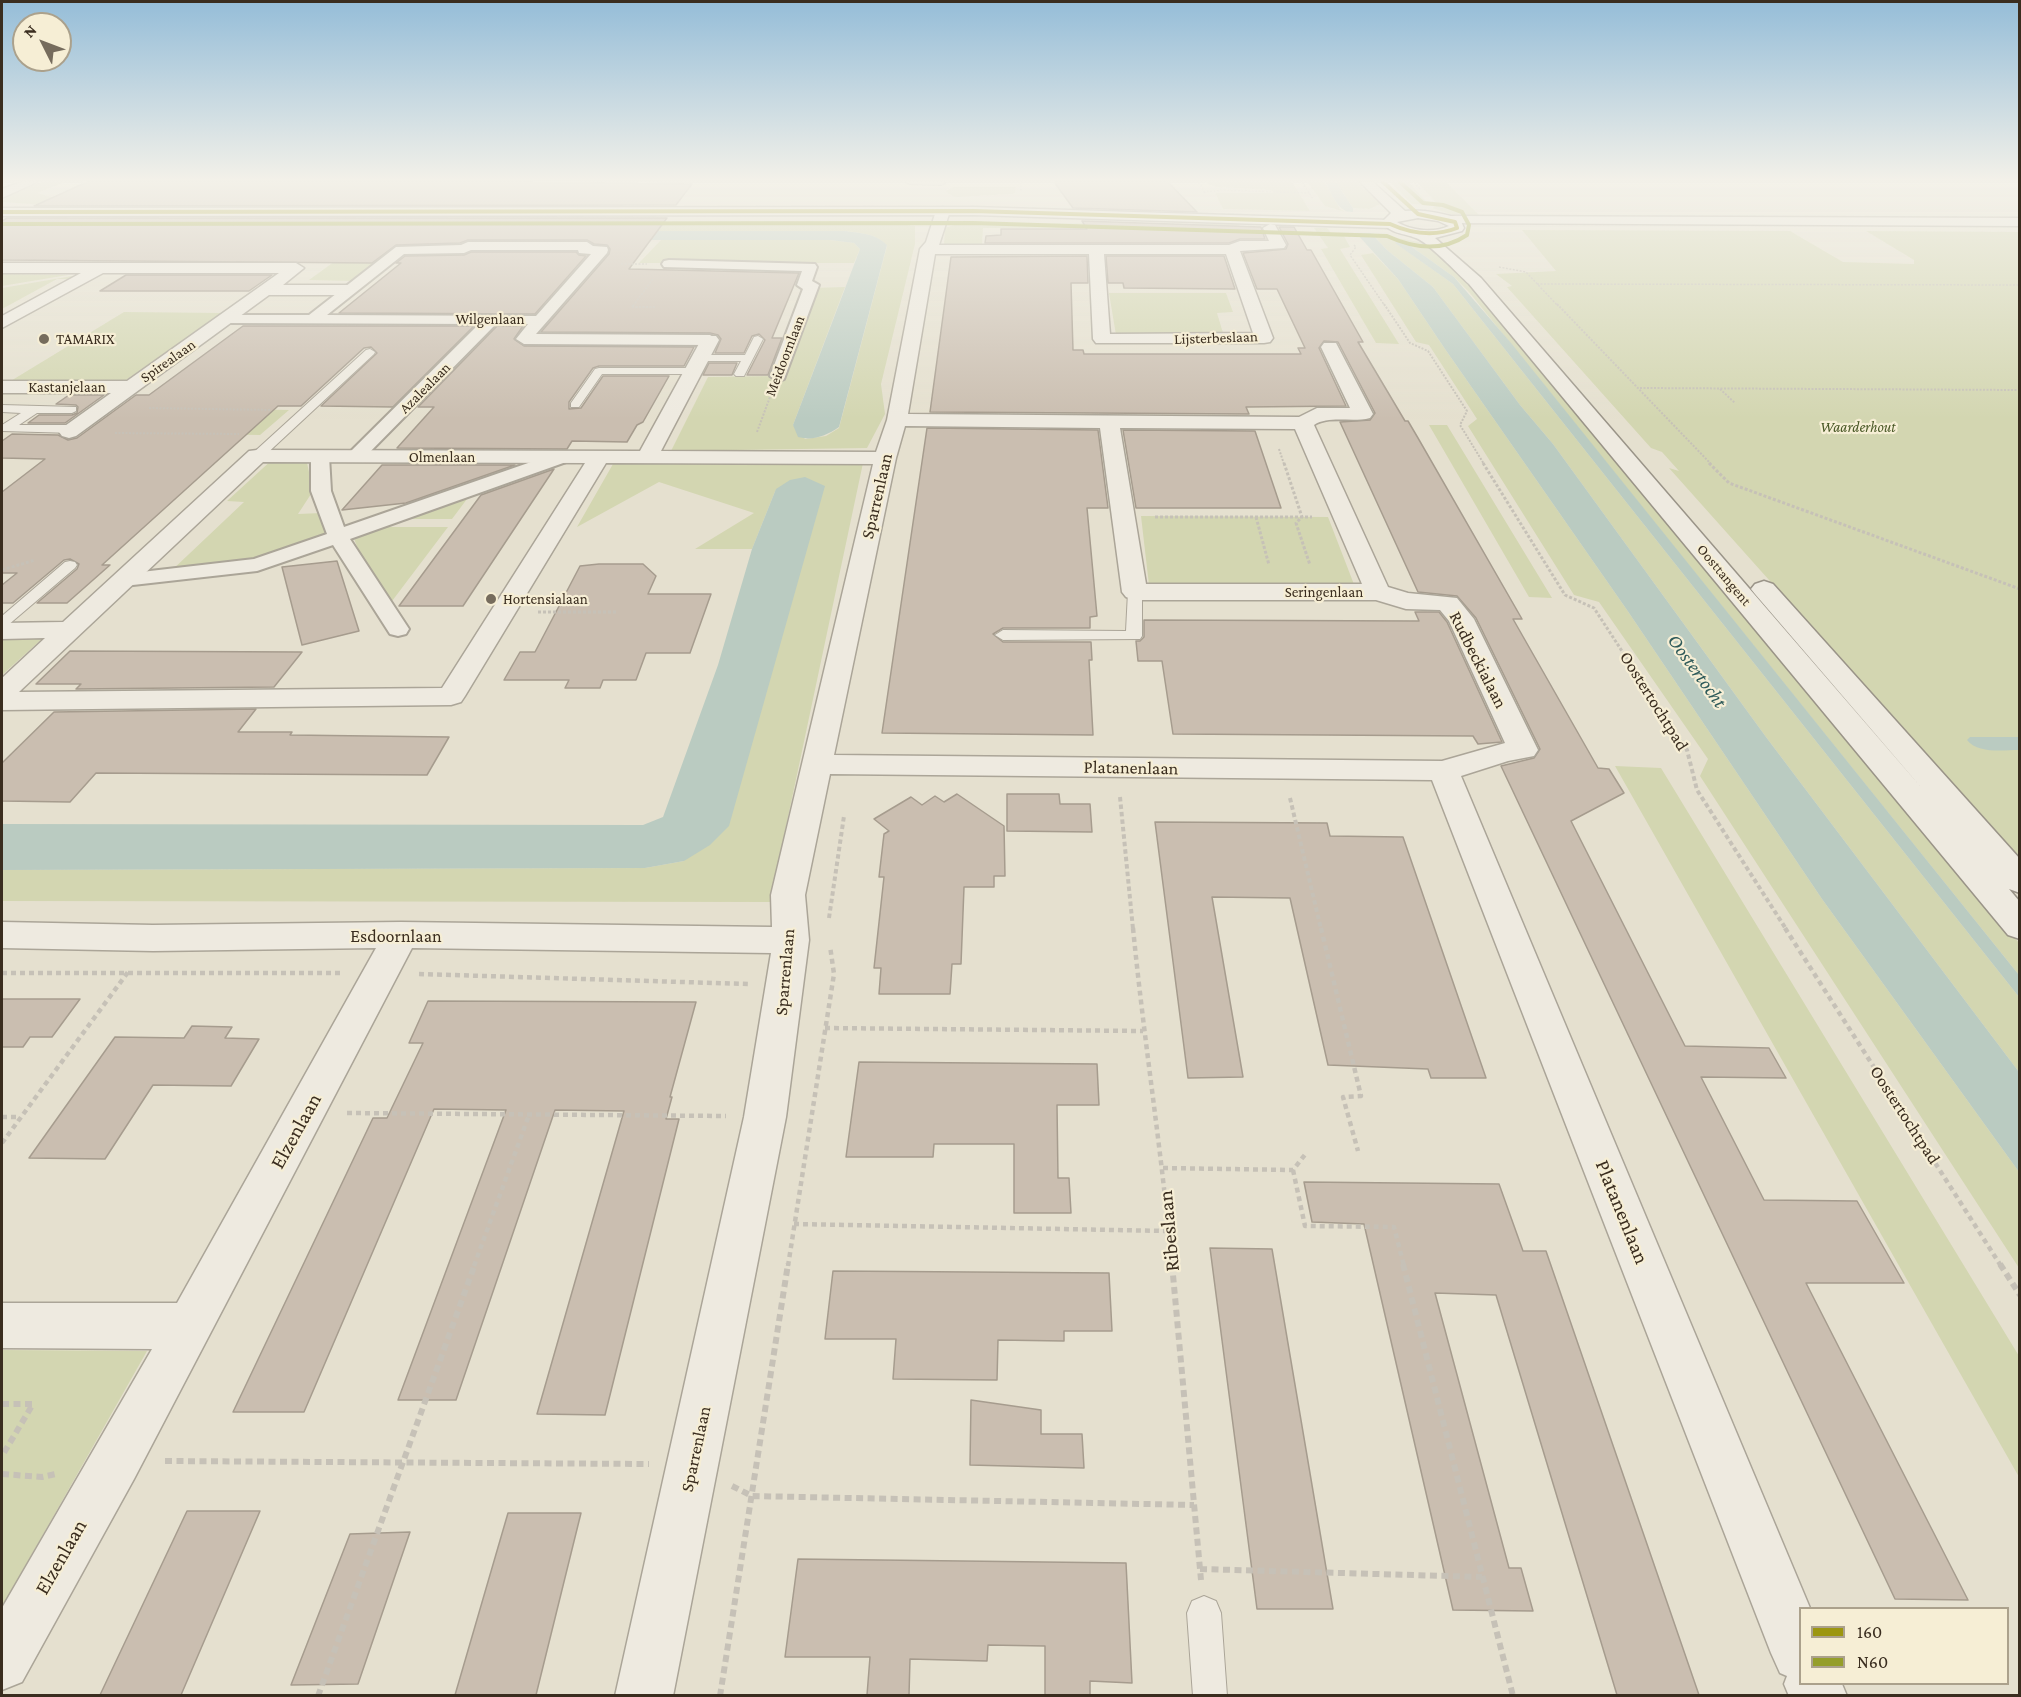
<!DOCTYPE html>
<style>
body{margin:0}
#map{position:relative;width:2021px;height:1697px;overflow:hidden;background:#e5e0cf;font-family:"Crimson Pro",serif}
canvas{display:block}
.frame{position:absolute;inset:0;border:3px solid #3a2d1f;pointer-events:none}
.legend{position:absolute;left:1799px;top:1607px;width:210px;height:78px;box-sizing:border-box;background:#f6eed5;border:2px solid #aba18c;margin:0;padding:8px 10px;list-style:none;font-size:18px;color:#3a2d1f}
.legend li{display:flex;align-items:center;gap:12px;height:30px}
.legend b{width:30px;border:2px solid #aba18c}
.north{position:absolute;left:12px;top:12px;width:60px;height:60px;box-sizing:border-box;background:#f6eed5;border:2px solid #aba18c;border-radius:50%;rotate:312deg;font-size:16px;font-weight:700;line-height:24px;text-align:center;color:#3a2d1f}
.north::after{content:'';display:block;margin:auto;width:21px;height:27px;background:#766c5d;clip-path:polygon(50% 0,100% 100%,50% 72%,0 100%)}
</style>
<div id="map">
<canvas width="2021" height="1697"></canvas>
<div class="frame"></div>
<ul class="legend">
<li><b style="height:8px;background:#9c9610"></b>160</li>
<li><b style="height:8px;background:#959e2a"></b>N60</li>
</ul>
<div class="north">N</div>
</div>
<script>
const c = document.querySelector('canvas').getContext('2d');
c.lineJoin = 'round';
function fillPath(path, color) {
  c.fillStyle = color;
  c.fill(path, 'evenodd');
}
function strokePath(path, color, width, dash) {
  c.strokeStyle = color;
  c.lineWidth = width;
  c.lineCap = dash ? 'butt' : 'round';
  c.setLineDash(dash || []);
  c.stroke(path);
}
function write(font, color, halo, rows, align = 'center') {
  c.font = font + ' "Crimson Pro",serif';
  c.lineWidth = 4.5;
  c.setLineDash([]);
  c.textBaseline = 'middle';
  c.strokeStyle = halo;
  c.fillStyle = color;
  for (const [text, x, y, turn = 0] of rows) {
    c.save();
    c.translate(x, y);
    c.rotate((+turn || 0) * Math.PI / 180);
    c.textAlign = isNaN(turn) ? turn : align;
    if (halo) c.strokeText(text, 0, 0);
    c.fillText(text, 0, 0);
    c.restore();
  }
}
fillPath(new Path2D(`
 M41,182H64L38,193L65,201L603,202L597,208H86L2,202L8,196Z
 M1205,182H1292L1310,211L1223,209L1215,193H1274L1271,190L1216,187Z
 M1307,182H1325L1340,209L1345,212L1325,206Z
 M1336,182H1357L1381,204L1369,209L1353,208Z
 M1390,182H1409L1429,205L1412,204Z
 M1417,182H1446L1481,217L1456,216L1432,208L1438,205Z
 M953,187H1016L1015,193L1012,194L958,197H954L945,191Z
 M2,223H892L915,226V244L881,384L885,414L867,448L671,451L708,377L776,376L810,288L845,287L793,425L805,439L826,436L839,428L887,246C876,233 860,233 844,231H2Z
 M960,223L1239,224L1240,228H983L982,245L944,244L945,228Z
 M1314,228H1327L1331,233L1344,236L1350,247L1340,249L1399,344L1376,343L1321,249L1328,248Z
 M1522,230L1790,231L1843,262L1914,264V260L1866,231L2019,232V860L1669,468L1679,471L1662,452L1651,448L1507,287L1512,286L1496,274L1556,271Z
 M1371,233L1424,243L1469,281L2019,943V975L1469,292L1454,277L1405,242L1396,243L1453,284L2019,997V1072L1766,737L1553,444L1520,405L1433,287L1387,250Z
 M364,240H403L353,281L309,280Z
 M661,240H830L854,243L860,249L854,263H639Z
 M1373,253L1398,279L1445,349L1627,610L1822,899L2019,1172V1268L1700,776L1708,759L1599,602L1574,595L1468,426L1477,419L1429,345L1416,342L1361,255Z
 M2,274L68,275L2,286Z
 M78,275L71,279H57L2,309V288Z
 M1109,293H1226L1233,312L1217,313L1224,336L1116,335Z
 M124,312L223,313L123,382H9Z
 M234,409L289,410L260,435L203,434Z
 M1429,425H1447L1552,598L1529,597Z
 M274,458H306L313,491L298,514L322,513L328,536L252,563L170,572L244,502L227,501Z
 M863,463L770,902L2,901V870L645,868L684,861L776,489L752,549H695L754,513L659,482L577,527L613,464Z
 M473,491L452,519H399Z
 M1141,516L1328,517L1355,587L1149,585Z
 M376,527H448L383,613L353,536Z
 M2,638H43L2,675Z
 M1615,766L1661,768L2019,1356V1477Z
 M2,1350L147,1351L2,1607Z`), '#d3d6b1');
fillPath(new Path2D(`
 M1325,182H1336L1353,208V212C1337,213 1333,194 1325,182Z
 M2,231H844C860,233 875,233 887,245L839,427C826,436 813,441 798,437L793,425L860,249L854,243L830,240H2Z
 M1356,233H1371L1387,250L1433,287L1520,405L1553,444L1766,737L2019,1072V1172L1822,899L1627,610L1445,349L1398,279Z
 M1398,241L1405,242L1454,277L1511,343L2019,975V997L1453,284L1395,243Z
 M805,477L825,486L729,826L710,845L684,861L645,868L2,870V824L643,825L663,817L718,665L752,549L776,489L790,480Z
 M1970,737H2019V750C2003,750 1978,754 1967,740Z`), '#bacbc1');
const building = new Path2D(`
 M87,182H524L692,184L676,205L34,206Z
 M1054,182H1168L1197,212L1073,208Z
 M7,218H667L629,269L799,273L772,338H782L768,375H747L765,340L759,334L752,336L744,353H715L721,339L718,335L710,333L541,332L609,254L610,249L607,245L594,244L587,240H468L460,243L396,245L372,263L2,260V221Z
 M1082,221L1261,227L1265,239H1240L1229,243H985L986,236L1001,235V229H1087Z
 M1279,227H1294L1307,250H1311L1363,342H1358L1405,421H1408L1418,438L1522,619H1513L1598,768L1609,769L1624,793L1571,821L1685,1046L1769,1048L1786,1078L1701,1077L1764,1200L1857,1201L1904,1283H1806L1968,1600L1895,1599L1501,766L1534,758L1540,749L1476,618L1457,596L1418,592L1340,422L1370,420L1375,413L1338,342L1324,341L1319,348L1346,406L1246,407L1249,414L930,412L951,257L1087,256L1088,283H1071L1073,350H1083L1084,354H1301L1298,348H1305L1277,289H1257L1243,253L1286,249L1288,244Z
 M471,252H576L579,255L586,256L535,314L339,313L401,263H396L405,256L464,255Z
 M1106,256H1224L1235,289L1124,288L1123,283H1108Z
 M126,275H272L249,291H100Z
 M243,326H474L393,407L321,406L377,353L371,347L364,348L301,406H278L102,565H110L67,603H37L77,569L79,564L70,559L64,560L13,603H2V585L17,573H2V492L45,459L2,458V441L12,434L58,435L68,440L77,438L136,395H149Z
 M497,326H523L514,339L524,346L694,347L684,366H599L593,368L569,402V409L581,408L603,376H669L643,422L637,425L627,442L572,441L567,449L397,448L434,407H418Z
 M709,363H737L732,375H703Z
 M69,395H104L65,423H28L39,415H72L77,413L78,407L76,405L56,404Z
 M927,428L1098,430L1108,508H1087L1097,616L1090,617V628H1003L993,634L1003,642H1091L1092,660H1089L1093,735L882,733Z
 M1123,430L1255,431L1281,508H1136Z
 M382,465H515L406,503L342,510Z
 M554,469L463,606H399L481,495Z
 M337,561L359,631L302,645L282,567Z
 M599,564H643L656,576L648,594H711L690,653H646L636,680H603L600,688H565L569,680H504L520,652H535L580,566Z
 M1415,612H1439L1447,622L1502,742L1478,744L1473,736L1173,734L1162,661H1138L1136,641H1140L1144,637V620L1419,621Z
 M70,651L302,652L274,687L76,689L81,684H36Z
 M256,709L238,732H292L290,735L449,737L427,775L96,773L70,802L2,801V763L54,712Z
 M957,794L1004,826L1005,876H994V887H964L961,964H952L950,994H879L881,968H874L884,877H879L884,834L889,831L874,819L911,797L922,805L935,796L944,802Z
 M1007,794H1059L1060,804H1090L1092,832L1007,831Z
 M1155,822L1327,823L1330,836L1403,837L1486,1078H1431L1428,1069L1328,1065L1290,898L1212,897L1243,1077L1188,1078Z
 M2,999H80L52,1037H30L23,1047H2Z
 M428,1001L696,1002L670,1097H672L666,1119H679L605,1415L537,1414L624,1111L555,1110L456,1400H398L506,1110L434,1109L304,1412H233L373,1118H387L423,1043H409Z
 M192,1026L232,1027L225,1038L259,1039L231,1086L153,1085L105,1159L29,1158L115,1037L184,1038Z
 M859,1062L1097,1064L1099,1105H1057L1058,1178H1069L1071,1213H1014V1144H934L933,1157H846Z
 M1304,1182L1499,1184L1523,1251H1546L1699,1695H1617L1496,1295L1435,1293L1509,1568H1521L1533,1611L1453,1610L1364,1224L1312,1222Z
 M1210,1248L1272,1249L1333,1609H1257Z
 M833,1271L1109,1273L1112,1331H1064V1341L998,1340L997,1380L893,1379L896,1339H825Z
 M971,1400L1041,1410V1434H1082L1084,1468L970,1465Z
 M187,1511H260L181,1695H100Z
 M508,1513H581L536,1695H455Z
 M410,1532L358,1684L291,1685L350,1534Z
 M798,1559L1126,1563L1132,1683L1090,1681V1695H1045V1646L988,1645L987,1661L910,1659L909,1695H867L870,1657H785Z`);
fillPath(building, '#cabeb0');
strokePath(building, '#a69c8e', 1.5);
const service = new Path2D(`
 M906,182H944L945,183L941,185L910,184Z
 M758,336L763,339L744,376H736L734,374L741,361H701L696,358L701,355H745L754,337Z
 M370,349L375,352L374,354L261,459H253L251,456L253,453L366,350Z
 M599,368H693L699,371L693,374H602L579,407H571V403L595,369Z
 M2,405L76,407V411L72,413H37L19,425H74L80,429L74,433L2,431V425L21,413L2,412Z
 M70,561L75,562L77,565L75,568L7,626L2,628V616L65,562Z
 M1135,588L1142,592V636L1140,639L1003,640L995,635L1003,630L1126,631L1128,592Z
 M1204,1596L1216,1601L1221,1613L1227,1696H1193L1187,1613L1192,1601Z`);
const pedestrian = new Path2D(`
 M468,242H587L593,246L607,247L608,250L607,253L536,334L710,335L718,340L710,345L524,344L516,339L528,324H496L362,460H350L347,456L350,452L479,324L228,323L221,319L228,315H309L396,247L461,245ZM471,250H578L579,253L591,254L536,316L327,315L404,254L464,253Z
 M669,260L815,264L817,267L812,281L819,285L784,379L778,381L770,376L803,289L797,285L802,271L664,267L662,264L664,261Z
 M320,451L326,452L329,456L331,491L344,527L554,454H566L569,458L566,462L350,539L409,629L406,634L398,636L390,634L333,545L257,571L124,586L116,585L113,580L116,575L124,574L254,559L327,534L311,491V456L314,452Z`);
const minor = new Path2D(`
 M21,182H37L2,198V189Z
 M943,207L950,211L939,245H1229L1240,241H1269L1263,228L1270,224L1275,225L1286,245L1284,248L1240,251L1273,338L1270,342L1264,343H1096L1093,339L1089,254H935L908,414L1299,417L1317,408H1350L1321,347L1324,343H1336L1373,414L1370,418C1352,423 1330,415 1314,425L1388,587L1408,593L1457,598L1474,619L1538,750L1534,756L1508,761L1461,776L1810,1608H1800V1684H1842L1847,1696H1789L1784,1684L1787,1676L1780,1673L1771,1653L1432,780L830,774L805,895L809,940L786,1117L673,1696H615L744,1117L771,953L412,948L134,1479L22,1682L2,1690V1608L152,1349L2,1348V1303H177L376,948L153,951L2,948V922L153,925L401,922L772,927L771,895L873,464L606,463L465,696L461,702L451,705L2,710V678L45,638L2,639V623L63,622L249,451L257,450L640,451L701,340L704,336H716L719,340L661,451L876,452L887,420L920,249L926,242L936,211ZM1104,254H1226L1253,333L1110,334ZM905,426L1100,428L1122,592L1126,597L1135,600H1376L1406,609L1440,610L1449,621L1505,743L1442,761L834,755L896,458ZM1120,428L1295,429L1362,584H1146ZM263,462L585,463L442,688L19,692Z
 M2,263H296L304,268L283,285H349L357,290L349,295H269L76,436L69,438L62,436L59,432L62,428L111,393H2V381H127L279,273H103L2,328V316L81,273H2Z`);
const tertiary = new Path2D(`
 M974,207L1390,220L1397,224L1390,228L974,215L2,216V208Z
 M1450,216L2020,218V226L1445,223L1443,220Z`);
const secondary = new Path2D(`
 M1360,182H1373L1405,211C1425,209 1442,213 1460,219L1464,228L1462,231L1435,238L1481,278L1926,793L1755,594L1751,589L1755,584L1764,581L1773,584L2020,859V893L2009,889L2020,902V939L2008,935L1469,284C1458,274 1428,242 1416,238C1403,233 1391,234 1382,222L1391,213ZM1418,218L1438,221L1449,226C1434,233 1412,231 1397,222Z`);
strokePath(service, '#aba598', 2);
strokePath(pedestrian, '#aba598', 4);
strokePath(minor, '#aba598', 3);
strokePath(tertiary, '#aba598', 3);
strokePath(secondary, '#9a9488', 3);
strokePath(new Path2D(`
 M1021,182V191
 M1199,182L1205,193
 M1302,182L1313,199
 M1414,182L1421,190
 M1203,192L1222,190L1309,193
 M1354,245L1356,247L1350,255L1385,306
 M621,264H647
 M1499,267L1526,272L1558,306
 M1537,284L2020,285
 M633,306L653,279`), '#c6c1b7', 1.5, [2, 1.5]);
strokePath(new Path2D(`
 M1384,304L1410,343L1428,351L1467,411L1460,425L1484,464
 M1557,304L1711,464
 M632,307L634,304
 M632,307H655
 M1640,388L2020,390
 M1720,389L1735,403
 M149,408L271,410
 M757,432L770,397
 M115,433L239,434
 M1279,449L1284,464`), '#c6c1b7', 2, [2, 1.5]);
strokePath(new Path2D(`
 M1284,463L1302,517L1296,523L1310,565
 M1483,463L1565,595L1594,608L1633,668
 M1709,463L1729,483L2020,589
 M1155,517H1312
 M1256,517L1269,565
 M2,570L35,560
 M538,612H617`), '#c6c1b7', 3, [3, 2]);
strokePath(new Path2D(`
 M1632,666L1687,750L1697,790L1786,929
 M1120,797L1133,929
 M1290,798L1321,929
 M829,918L844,816`), '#c6c1b7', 4, [4.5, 3]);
strokePath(new Path2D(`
 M1133,928C1144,1041 1162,1153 1172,1266
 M1321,928L1361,1096L1343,1097L1358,1151
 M1785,928L2001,1266
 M2,973H340
 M419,974L748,984
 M825,1028L1143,1031
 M347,1113L726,1116
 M2,1117H20
 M2,1143L128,972
 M1163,1168L1293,1170L1307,1152
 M1293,1170L1305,1226L1394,1227L1404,1266
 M794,1224L1169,1231
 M474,1266L529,1115
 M788,1266L834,974L830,946`), '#c6c1b7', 4.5, [5, 4]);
strokePath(new Path2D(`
 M1172,1264L1201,1580
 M1403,1264L1513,1696
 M2000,1264L2020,1295
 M2,1404H33L2,1456
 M165,1461L649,1464
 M2,1474L42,1477L56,1474
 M732,1486L752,1496L1194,1505
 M1200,1569L1482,1577
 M318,1696L475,1264
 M720,1696L788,1264`), '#c6c1b7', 6, [7, 4.5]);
fillPath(service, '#eeeae0');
fillPath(pedestrian, '#eeeae0');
fillPath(minor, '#eeeae0');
fillPath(tertiary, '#eeeae0');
fillPath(secondary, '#eeeae0');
strokePath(new Path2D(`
 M2,212L974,211L1390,224C1412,234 1434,237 1457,228L1455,222L1418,214L1383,182`), '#9c9610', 4);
strokePath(new Path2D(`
 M2,224L974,223L1387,236C1413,248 1442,252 1467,235L1469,225L1462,212L1443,205L1423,203L1400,182`), '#959e2a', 4);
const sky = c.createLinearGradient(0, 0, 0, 419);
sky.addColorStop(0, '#95bdd8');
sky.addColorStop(0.43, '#f3f1e9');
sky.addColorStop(1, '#f3f1e900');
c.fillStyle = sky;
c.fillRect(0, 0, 2021, 419);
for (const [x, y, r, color] of [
 [44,339,6,"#766c5d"],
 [491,599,6,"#766c5d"]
]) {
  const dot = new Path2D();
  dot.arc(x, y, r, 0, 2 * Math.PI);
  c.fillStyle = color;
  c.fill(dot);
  strokePath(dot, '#f6eed5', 2);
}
write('15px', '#3a2d1f', '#f6eed5', [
 ["Wilgenlaan",490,319],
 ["Lijsterbeslaan",1216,338,-2],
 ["Meidoornlaan",785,356,-69],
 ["Spirealaan",168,361,-35],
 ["Kastanjelaan",67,387],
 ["Azalealaan",425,388,-45],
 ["Olmenlaan",442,457],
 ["Oosttangent",1724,575,50],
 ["Seringenlaan",1324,592]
]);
write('15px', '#3a2d1f', '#f6eed5', [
 ["TAMARIX",56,339],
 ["Hortensialaan",503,599]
], 'left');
write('italic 15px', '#485725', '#f6eed5', [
 ["Waarderhout",1858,427]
]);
write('18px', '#3a2d1f', '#f6eed5', [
 ["Sparrenlaan",877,496,-77],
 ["Rudbeckialaan",1478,660,63],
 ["Oostertochtpad",1654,701,58],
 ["Platanenlaan",1131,768,1],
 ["Esdoornlaan",396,936],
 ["Sparrenlaan",785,972,-85],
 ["Oostertochtpad",1905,1115,57],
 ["Sparrenlaan",696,1449,-78]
]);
write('italic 20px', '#2e5a59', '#f6eed5', [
 ["Oostertocht",1697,671,54]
]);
write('21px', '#3a2d1f', '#f6eed5', [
 ["Elzenlaan",296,1131,-61],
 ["Platanenlaan",1622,1212,68],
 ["Ribeslaan",1169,1231,-95],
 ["Elzenlaan",61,1557,-60]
]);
</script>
